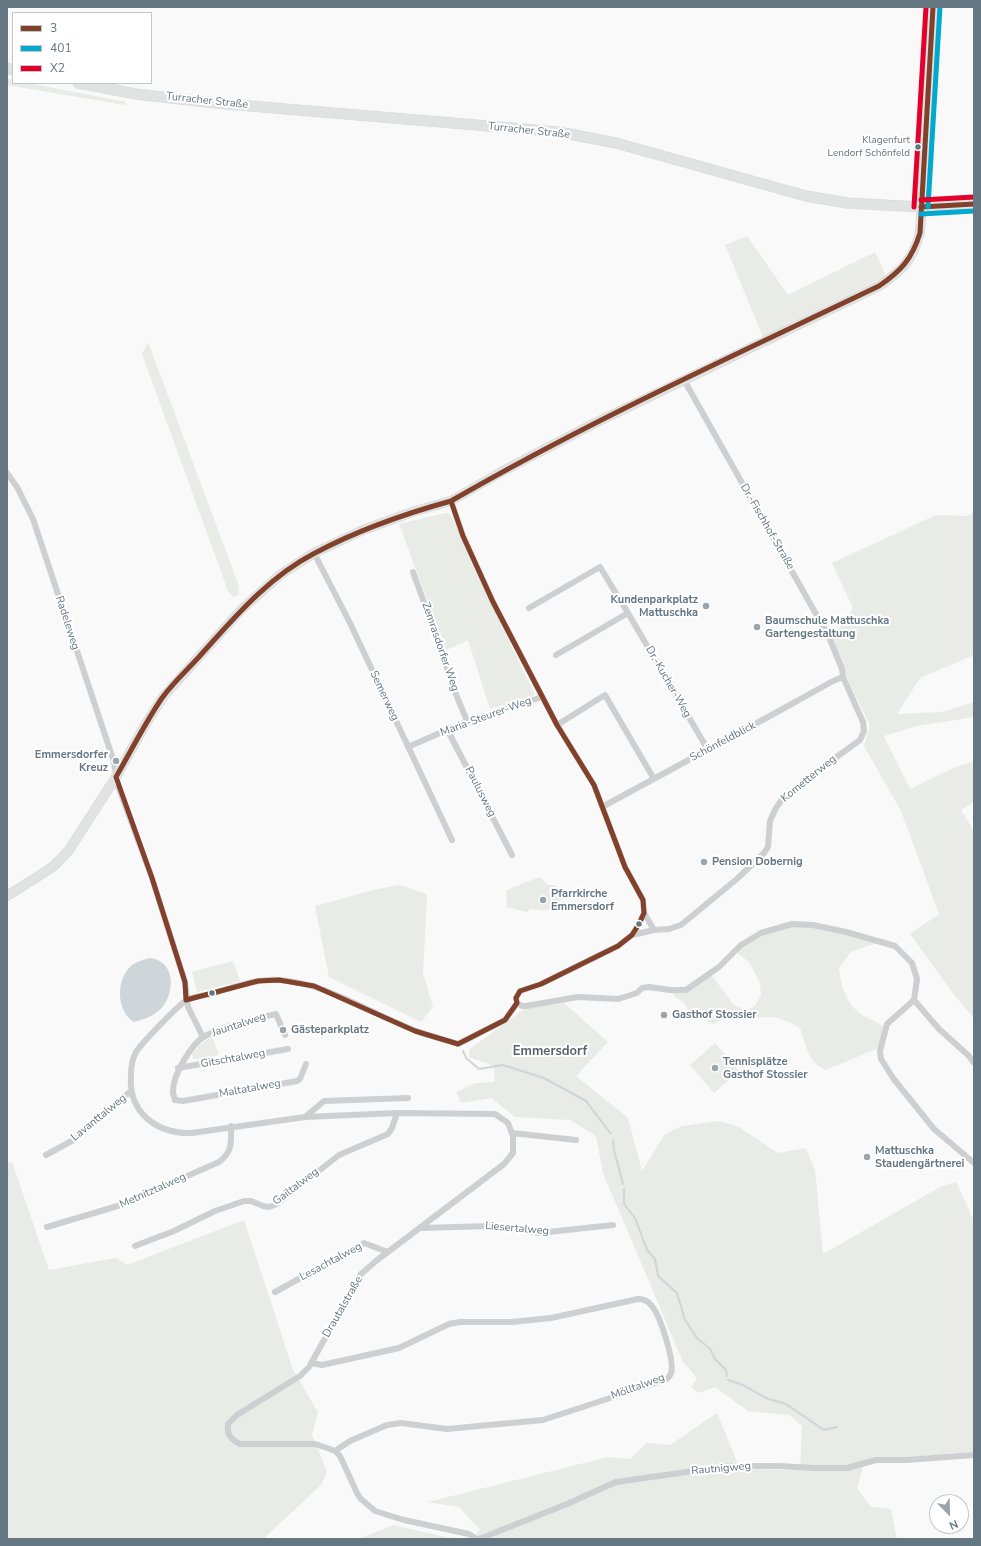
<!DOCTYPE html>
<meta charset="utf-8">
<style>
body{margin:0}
#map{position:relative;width:981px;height:1546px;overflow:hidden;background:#f9f9f9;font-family:"Nunito Sans",sans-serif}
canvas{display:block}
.frame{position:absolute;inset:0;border:8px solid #657683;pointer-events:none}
.legend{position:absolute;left:12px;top:12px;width:140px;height:72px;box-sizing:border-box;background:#fff;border:1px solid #c1c8cd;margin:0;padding:5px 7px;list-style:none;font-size:12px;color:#657683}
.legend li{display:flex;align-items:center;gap:8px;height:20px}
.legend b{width:20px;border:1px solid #c1c8cd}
.north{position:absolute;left:929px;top:1494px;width:40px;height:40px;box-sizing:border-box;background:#fff;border:1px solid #c1c8cd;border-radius:50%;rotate:157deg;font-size:11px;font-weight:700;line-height:16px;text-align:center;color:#657683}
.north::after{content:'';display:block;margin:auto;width:14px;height:18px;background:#99a4ac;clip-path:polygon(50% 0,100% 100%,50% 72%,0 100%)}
</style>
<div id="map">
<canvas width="981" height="1546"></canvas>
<div class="frame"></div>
<ul class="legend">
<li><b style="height:5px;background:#81412b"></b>3</li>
<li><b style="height:5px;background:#00a9ce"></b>401</li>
<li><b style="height:5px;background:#e4002b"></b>X2</li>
</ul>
<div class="north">N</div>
</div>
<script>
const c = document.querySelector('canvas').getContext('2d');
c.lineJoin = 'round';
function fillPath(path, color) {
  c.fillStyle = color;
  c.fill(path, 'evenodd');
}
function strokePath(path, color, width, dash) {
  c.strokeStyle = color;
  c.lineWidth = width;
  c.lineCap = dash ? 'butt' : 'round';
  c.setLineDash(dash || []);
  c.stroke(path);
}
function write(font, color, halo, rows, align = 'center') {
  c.font = font + ' "Nunito Sans",sans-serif';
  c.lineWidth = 4;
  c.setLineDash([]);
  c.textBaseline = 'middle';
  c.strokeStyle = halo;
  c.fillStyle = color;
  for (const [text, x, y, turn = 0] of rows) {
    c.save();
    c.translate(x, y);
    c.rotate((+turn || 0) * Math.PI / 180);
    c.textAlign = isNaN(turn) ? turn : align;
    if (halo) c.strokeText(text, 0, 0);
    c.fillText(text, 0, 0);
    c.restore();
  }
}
fillPath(new Path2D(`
 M7,79L13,80V83H28L126,102L125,105L7,85Z
 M747,236L788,295L875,252L886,276L763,337L725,245Z
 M148,342L239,586L238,595L233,597L228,591L142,354Z
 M974,511V655L920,678L897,714L942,712L974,702V717L917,726L884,736L910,789L951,769L974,761V802L961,810L974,831V1018L955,996L910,934L939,914L901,811L864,746L870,725L846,676L833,638L853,608L832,563L936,515L968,516Z
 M445,513H449L453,518L468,556L535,695L490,709L468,640L446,650L399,524Z
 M541,877L546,884L556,886L560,891L562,898C557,910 541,913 530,908L527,912L507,907L506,891C517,885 529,881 541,877Z
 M400,885L427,894L423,973L433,1007L421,1022L329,977L315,906C344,899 371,889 400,885Z
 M797,925L818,926L876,943L851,952L839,968C841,987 846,1005 864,1016C872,1020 879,1023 886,1028L882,1043L876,1049L826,1070C808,1063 806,1045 800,1028C793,1024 785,1020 777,1018C773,1016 726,1018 721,1020C719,1021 716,1023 713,1024L704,1018L690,1012L684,1003L674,996L671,990L692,986L710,973L734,1005L746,1011L755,1006L761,995L760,983L749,962L735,951L768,931Z
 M233,961L240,981L197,992L192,972Z
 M564,1003L608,1042L576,1076L628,1118L642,1171L665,1134L682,1126L719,1121L739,1127L778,1153L806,1148L815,1170L823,1254L940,1187L956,1182L974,1221V1452L865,1460L857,1488L871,1507L891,1509L897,1539H471L480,1530L459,1507L428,1502L608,1457L631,1459L646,1443L670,1445L717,1413L740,1469L800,1470L802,1426L789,1415L748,1411L715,1387L698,1393L691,1387L697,1378L683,1362L603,1173L596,1136L570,1120L515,1117L491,1098L461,1103L456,1092L475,1083L495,1082L494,1066L469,1057L470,1049L524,1009Z
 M212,1036L219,1055L193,1059L192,1054L200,1045Z
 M715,1043L739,1071L714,1093L690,1065Z
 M12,1162L49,1270L116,1258L127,1265L244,1220L293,1370L318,1412L312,1435L327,1472L321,1485L263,1539H7V1164Z
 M393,1525L455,1539H359Z`), '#e8ebe6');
fillPath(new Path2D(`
 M150,958C174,961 175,988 164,1005C157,1015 145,1019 134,1022C117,1012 116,984 128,969C134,962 142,960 150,958Z`), '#ced6d9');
strokePath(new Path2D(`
 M463,1051L466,1058L479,1069L503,1065L544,1078L586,1101L611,1134
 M613,1140L614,1150L623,1184
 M624,1189V1204L635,1218L647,1250L655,1259L658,1276L677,1293L685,1320L697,1338L710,1349L715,1359L726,1370L727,1376
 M728,1380L743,1385L766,1398L786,1404L824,1430L837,1427`), '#ced6d9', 2);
const secondary = new Path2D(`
 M7,896L48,870L56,864L69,850L116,777L145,725L163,697L241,610L280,575L314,553L363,530L415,511L451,501L501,472L593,424L879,286C903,270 912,261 920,233L933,7`);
const primary = new Path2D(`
 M7,68L13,70
 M78,83L136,94L215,103L559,132L616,143L806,196L847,203L921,207L974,204`);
strokePath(secondary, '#d5d6d7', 10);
strokePath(primary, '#d5d6d7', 11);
strokePath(new Path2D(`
 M7,473L17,487L33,519L114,762L118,786L152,878L185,982L188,1007L203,1037
 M451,501L463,536L493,602L557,725L594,785L625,867L643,900L644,913L639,924L632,935L618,946L541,984L520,991L516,998L517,1003
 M314,553L350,623L452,840
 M413,572L442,652L453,687L467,721
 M529,608L600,567L628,613
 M556,655L628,613L708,750
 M557,725L605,695L654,779
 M447,729L512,855
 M408,747L467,721L542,697
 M602,807L779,711L833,681L843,677
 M644,913L654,930
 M632,935L654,930L669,929L681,925L738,878L764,853L768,847L770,821L776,808L781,801L809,777L860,740L864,731L863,722L843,677L842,669L829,637L684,380
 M914,1000L939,1029L969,1056L974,1063
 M517,1003L522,1006H526L578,997L618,999L637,993L642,988L649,987L670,990H686L719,967L741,945L761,933L792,924L813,925L846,932L895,946L912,963L917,979L914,1000L887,1024L880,1051L881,1059L893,1078L934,1129L974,1163
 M285,1035L276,1014C254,1019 225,1025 205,1036C191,1044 173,1075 173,1091C173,1093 174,1097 175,1100L183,1101L297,1081L300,1079L306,1064
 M178,1068L288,1049
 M305,1117L324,1101L408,1098
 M512,1133L576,1140
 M46,1155L77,1138L131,1091
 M47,1227L121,1205L219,1162C233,1151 231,1143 231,1126
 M420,1228L492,1226L539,1233L613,1225
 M135,1246L174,1231L215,1211L244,1201H251L263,1206L269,1207L277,1204L339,1155L388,1134L392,1128L397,1113
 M275,1292L364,1243L388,1252
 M311,1363L322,1365L399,1348L449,1324L460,1322H512L551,1318L638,1299C644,1299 648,1301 651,1305C660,1314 675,1362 671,1373C670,1377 668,1378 665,1380L543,1420L447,1429L401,1423L387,1425L350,1441L335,1451
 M476,1539L469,1534L404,1520L375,1511L360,1498L357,1493L340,1456L335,1451L327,1448L315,1444H240C230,1439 227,1435 228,1424L237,1415L300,1376L309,1367L361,1274L376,1261L504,1164L513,1153V1136L508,1123L495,1114L397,1113L305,1117L192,1133C157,1134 128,1113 131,1075C131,1068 132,1059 136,1052C141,1044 180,1003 187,1000C194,996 203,996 211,994C232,988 256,978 279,980C327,983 369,1013 414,1030C428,1036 443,1039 458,1044L505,1020L517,1003
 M479,1539L567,1504L616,1482L729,1466H779L814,1468H847L876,1460H906L974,1455`), '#cecfd0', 6);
strokePath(secondary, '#e1e2e2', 9);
strokePath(primary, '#e1e2e2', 10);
strokePath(new Path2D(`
 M921,207L974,204
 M451,501L463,536L493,602L557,725L594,785L625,867L643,900L644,913L639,924L632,935L618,946L541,984L520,991L516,998L517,1003L505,1020L458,1044L415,1031L314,986L279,980L258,981L186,1000L185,982L152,878L116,777C131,751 145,723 162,698C172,684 186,671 198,658C233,619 268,577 315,553C358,530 404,514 451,501Z
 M451,501C589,421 735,355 879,286C901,271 912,259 920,233L933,7`), '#81412b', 5);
strokePath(new Path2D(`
 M928,207L940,7
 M921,214L974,211`), '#00a9ce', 5);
strokePath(new Path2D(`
 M921,200L974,197
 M914,207L926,7`), '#e4002b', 5);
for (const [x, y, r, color] of [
 [918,147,3.5,"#657683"],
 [706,606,4,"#99a4ac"],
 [757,627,4,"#99a4ac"],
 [116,761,4,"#99a4ac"],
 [704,862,4,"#99a4ac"],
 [543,900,4,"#99a4ac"],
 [639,924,3.5,"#657683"],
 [212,993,3.5,"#657683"],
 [664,1015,4,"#99a4ac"],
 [283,1030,4,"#99a4ac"],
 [715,1068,4,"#99a4ac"],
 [867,1157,4,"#99a4ac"]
]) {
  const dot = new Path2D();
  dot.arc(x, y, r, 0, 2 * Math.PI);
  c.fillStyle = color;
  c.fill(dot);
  strokePath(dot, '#fff', 1.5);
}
write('10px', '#657683', '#fff', [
 ["Klagenfurt",910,141],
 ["Lendorf Schönfeld",910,154]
], 'right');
write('11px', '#657683', '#fff', [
 ["Turracher Straße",207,101,6],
 ["Turracher Straße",529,131,6],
 ["Dr.-Fischhof-Straße",767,527,60],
 ["Radeleweg",67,623,72],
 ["Zemrasdorfer Weg",440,647,71],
 ["Dr.-Kucher-Weg",668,682,60],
 ["Semerweg",384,696,65],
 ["Maria-Steurer-Weg",486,717,-20],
 ["Schönfeldblick",723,742,-28],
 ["Kometterweg",809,779,-39],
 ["Paulusweg",480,792,63],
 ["Jauntalweg",239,1025,-18],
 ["Gitschtalweg",233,1059,-10],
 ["Maltatalweg",250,1089,-10],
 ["Lavanttalweg",99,1118,-39],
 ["Gailtalweg",296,1187,-37],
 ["Metnitztalweg",153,1191,-24],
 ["Liesertalweg",517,1229,5],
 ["Lesachtalweg",331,1262,-28],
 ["Drautalstraße",343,1307,-60],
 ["Mölltalweg",638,1387,-20],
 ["Rautnigweg",721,1469,-5]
]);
write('bold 11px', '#657683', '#fff', [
 ["Kundenparkplatz",698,600,"right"],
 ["Mattuschka",698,613,"right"],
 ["Baumschule Mattuschka",765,621],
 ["Gartengestaltung",765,634],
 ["Emmersdorfer",108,755,"right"],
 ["Kreuz",108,768,"right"],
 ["Pension Dobernig",712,862],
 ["Pfarrkirche",551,894],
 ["Emmersdorf",551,907],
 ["Gasthof Stossier",672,1015],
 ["Gästeparkplatz",291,1030],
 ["Tennisplätze",723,1062],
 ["Gasthof Stossier",723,1075],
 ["Mattuschka",875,1151],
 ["Staudengärtnerei",875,1164]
], 'left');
write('bold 13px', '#57646e', '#fff', [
 ["Emmersdorf",550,1052]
]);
</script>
